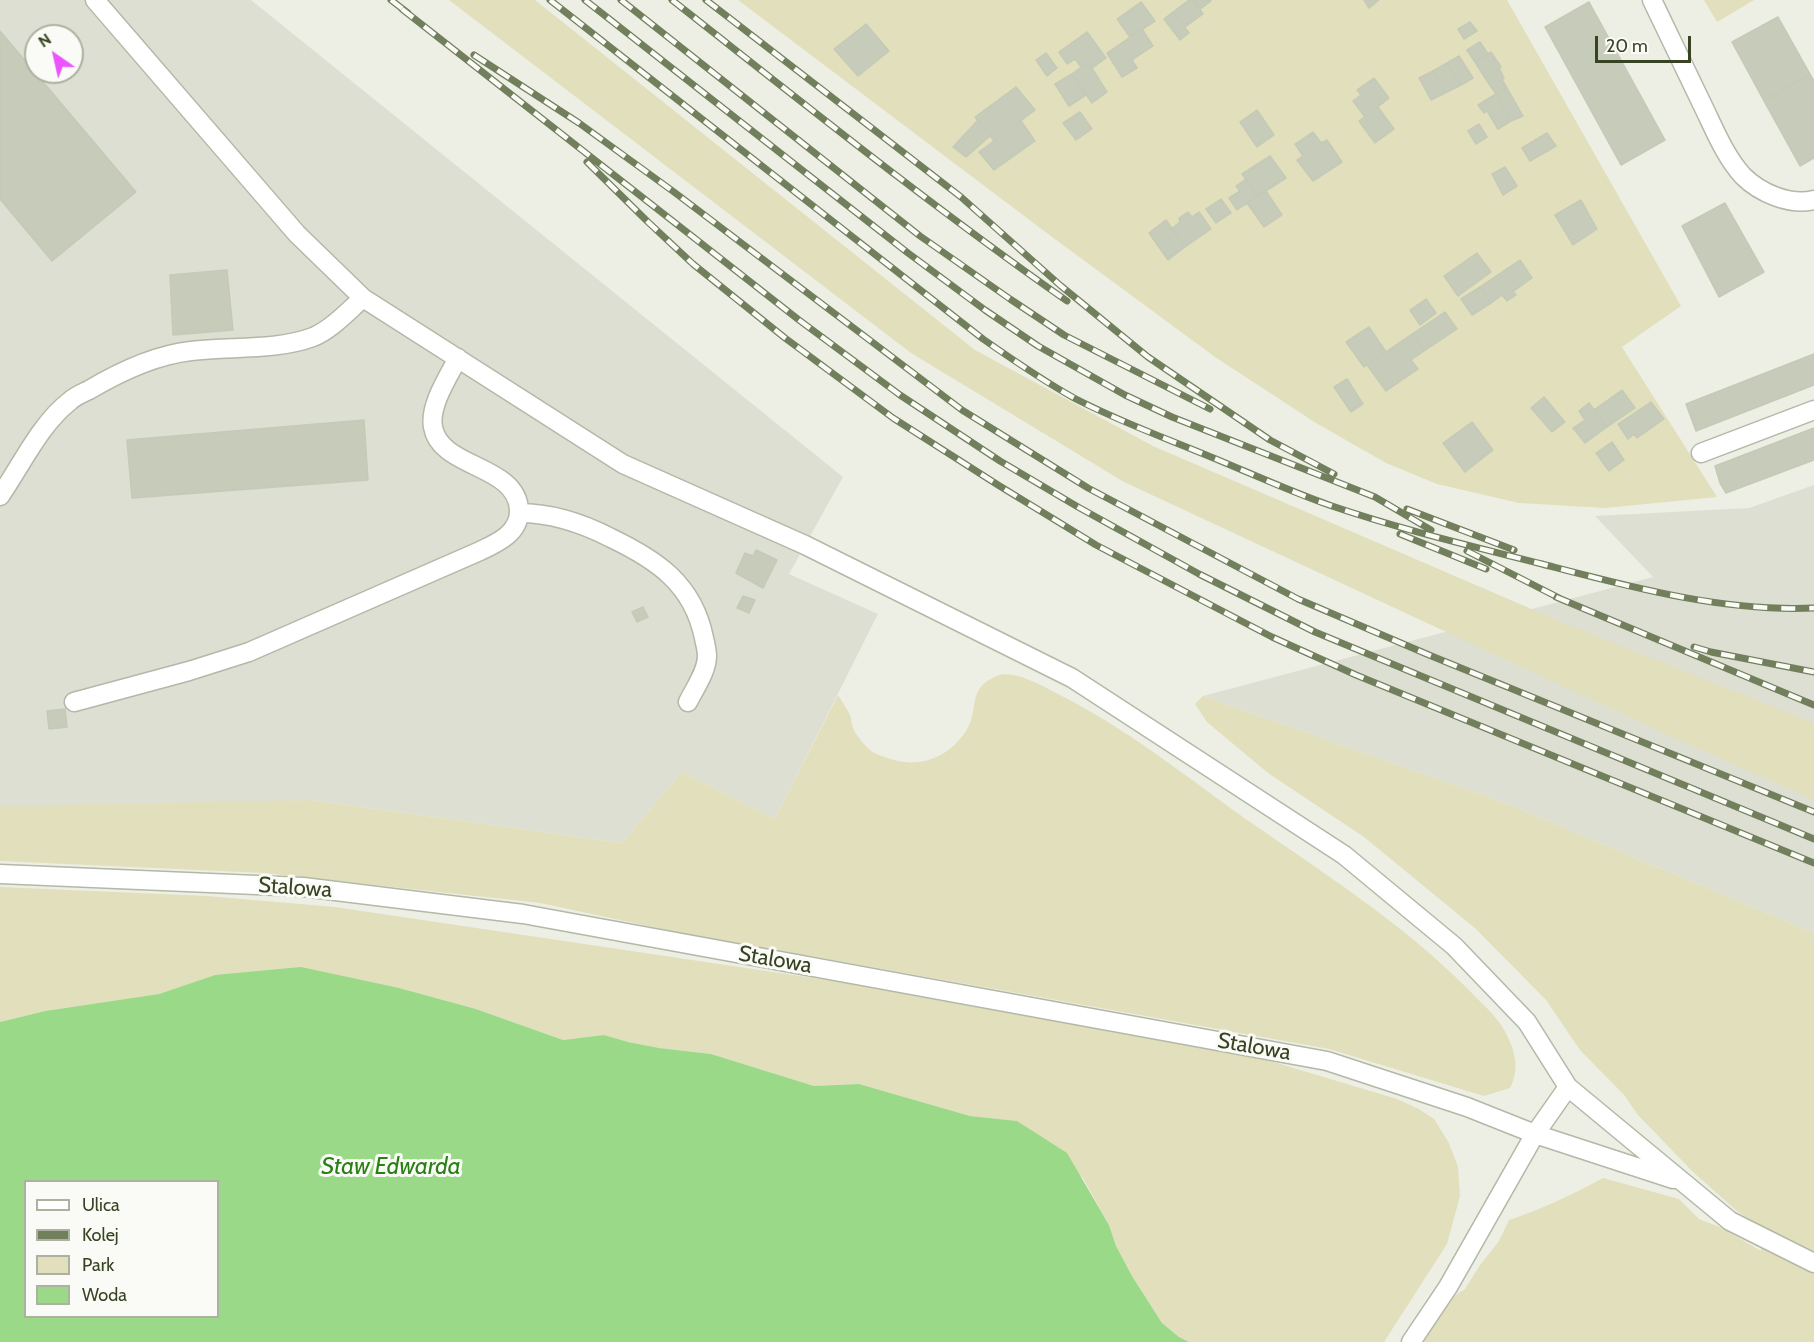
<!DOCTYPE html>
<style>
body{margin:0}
#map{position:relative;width:1814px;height:1342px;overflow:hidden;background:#edefe5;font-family:Cabin,sans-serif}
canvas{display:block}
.legend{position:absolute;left:24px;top:1180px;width:195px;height:138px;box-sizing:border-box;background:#fafbf6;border:2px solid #acb1a1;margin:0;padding:8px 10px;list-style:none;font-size:18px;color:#374322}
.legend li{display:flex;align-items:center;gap:12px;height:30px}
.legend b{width:30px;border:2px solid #acb1a1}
.north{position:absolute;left:24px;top:24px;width:60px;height:60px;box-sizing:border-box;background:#fafbf6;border:2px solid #acb1a1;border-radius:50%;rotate:326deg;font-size:16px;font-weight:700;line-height:24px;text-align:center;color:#374322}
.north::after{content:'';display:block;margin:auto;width:21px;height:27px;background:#eb54fe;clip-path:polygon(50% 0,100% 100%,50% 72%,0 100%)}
.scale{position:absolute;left:1595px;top:36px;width:96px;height:27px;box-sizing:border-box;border:3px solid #374322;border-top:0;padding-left:8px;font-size:18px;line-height:21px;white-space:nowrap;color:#374322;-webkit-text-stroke:4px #fafbf6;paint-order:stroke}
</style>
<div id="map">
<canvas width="1814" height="1342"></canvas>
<ul class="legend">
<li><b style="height:8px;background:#fff"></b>Ulica</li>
<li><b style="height:8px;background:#727f5c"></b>Kolej</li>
<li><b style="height:16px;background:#e2dfbc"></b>Park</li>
<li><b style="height:16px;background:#99d988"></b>Woda</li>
</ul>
<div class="north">N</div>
<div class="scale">20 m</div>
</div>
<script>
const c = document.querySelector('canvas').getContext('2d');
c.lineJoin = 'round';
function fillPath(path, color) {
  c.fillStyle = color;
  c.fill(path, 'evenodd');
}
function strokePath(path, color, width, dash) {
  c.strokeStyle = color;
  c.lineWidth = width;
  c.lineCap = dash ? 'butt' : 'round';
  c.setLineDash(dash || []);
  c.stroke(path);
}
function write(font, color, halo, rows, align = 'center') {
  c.font = font + ' Cabin,sans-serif';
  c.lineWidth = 6;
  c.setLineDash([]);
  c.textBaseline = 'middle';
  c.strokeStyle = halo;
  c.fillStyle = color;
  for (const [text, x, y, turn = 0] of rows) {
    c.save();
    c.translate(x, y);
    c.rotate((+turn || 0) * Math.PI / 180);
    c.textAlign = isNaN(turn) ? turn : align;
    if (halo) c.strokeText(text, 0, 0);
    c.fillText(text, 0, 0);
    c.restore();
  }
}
fillPath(new Path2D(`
 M0,0H251L843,477L789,574L878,614L775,819L682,772L622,843L311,800L0,810ZM36,36H72V72H36Z
 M1814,485V933L1505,803L1203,696L1653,577L1595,516L1749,508Z`), '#dddfd3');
fillPath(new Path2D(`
 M449,0H535L975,350L1153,446L1564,623L1814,723V800L1659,731L1124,482L911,353Z
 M738,0H1507L1681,306L1622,347L1717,497L1605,508L1519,503L1437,484L1386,463L1316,423L1215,357L1048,234Z
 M1704,0H1754L1717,22Z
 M1003,674C1023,674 1040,685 1058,694C1124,727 1183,774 1243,817C1320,871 1400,921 1467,988C1479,1001 1494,1013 1503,1028C1514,1047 1521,1068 1510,1088L1484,1096L1329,1049L811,956L746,947L540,903L264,873L0,861V806L311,800L622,843L682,772L775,819L838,695C842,702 847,708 850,715C852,719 851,724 853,728C856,735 864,745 870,750C873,753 878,754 882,756C914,770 946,761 966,731C981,708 964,686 1003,674Z
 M1203,696L1505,803L1814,933V1342H1423L1448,1300L1465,1289L1480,1265L1499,1241L1509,1220C1542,1209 1572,1195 1603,1178L1679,1199L1699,1219L1722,1228L1761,1251V1226L1738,1212L1693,1172L1638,1115L1624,1095L1580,1050L1546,1000L1476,929L1364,837L1268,773L1207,722L1195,704Z
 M0,887L207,896L335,907L827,980L1267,1060L1397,1099L1419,1109L1434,1119L1449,1143L1458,1167L1460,1196L1447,1244L1384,1342H1189L1179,1337L1162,1323L1132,1276L1116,1246L1109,1225L1083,1178L1017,1121L970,1116L859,1084L814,1086L711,1054L659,1048L628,1042L604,1035L563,1040L476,1009L399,988L215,975L159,994L45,1011L0,1022Z`), '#e2dfbc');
fillPath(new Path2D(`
 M301,967L399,988L476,1009L563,1040L604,1035L628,1042L659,1048L711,1054L814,1086L859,1084L970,1116L1017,1121L1067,1153L1109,1225L1116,1246L1132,1276L1162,1323L1179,1337L1189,1342H0V1022L45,1011L159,994L215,975ZM26,1182H218V1316H26Z`), '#99d988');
const building = new Path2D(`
 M1189,0H1193L1203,14L1185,27L1173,12Z
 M1193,0H1210L1211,1L1199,10Z
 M1364,0H1379L1369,8Z
 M1141,2L1155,21L1130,37L1117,19Z
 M1589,2L1665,140L1621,165L1545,27Z
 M1173,12L1189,33L1180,40L1164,19Z
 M1778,17L1810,74L1764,101L1732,42Z
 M1470,22L1477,31L1464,39L1458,29Z
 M866,24L889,51L858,76L834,49Z
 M1142,29L1153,46L1132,60L1137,68L1122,77L1107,53Z
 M0,31L136,192L52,261L0,199Z
 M1087,32L1106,58L1092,68L1088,62L1081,67L1075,59L1067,64L1059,52Z
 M1480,42L1488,54L1475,62L1467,50Z
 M1491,52L1501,67L1485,78L1475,62Z
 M1046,53L1057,68L1047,76L1036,60Z
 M1459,56L1473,78L1461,85L1447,63Z
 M1088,62L1107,92L1092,103L1072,74Z
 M1447,63L1461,85L1445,93L1433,71Z
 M1499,68L1504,78L1502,80L1507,88L1496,94L1485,78Z
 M1433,71L1445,93L1431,100L1419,78Z
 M1072,74L1086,95L1069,106L1055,84Z
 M1810,74L1814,81V158L1800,166L1764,101Z
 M1374,78L1389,98L1365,117L1353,101L1361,95L1357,90Z
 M1016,87L1035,110L994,141L975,117Z
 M1507,88L1523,116L1511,121L1496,94Z
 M1496,94L1511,121L1498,129L1487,111L1484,113L1478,105Z
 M1378,107L1394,129L1375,143L1359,121Z
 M1257,110L1274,135L1257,147L1240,122Z
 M1080,112L1092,129L1076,140L1063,123Z
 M978,120L990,136L966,157L953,147Z
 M1021,121L1035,141L994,170L979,152Z
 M1479,124L1487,137L1476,144L1468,131Z
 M1313,132L1321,143L1327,140L1342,162L1313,181L1297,160L1303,156L1295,144Z
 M1547,133L1556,146L1530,161L1522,148Z
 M1270,156L1286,178L1258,196L1242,174Z
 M1505,167L1517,186L1503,195L1492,174Z
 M1246,179L1258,196L1237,210L1229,198L1240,191L1236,186Z
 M1266,191L1282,215L1264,227L1247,203Z
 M1221,199L1231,213L1216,223L1206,209Z
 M1581,200L1597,229L1573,245L1555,215Z
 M1725,203L1764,272L1719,297L1682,226Z
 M1188,212L1192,217L1199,212L1211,229L1185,247L1171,229L1180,222L1179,218Z
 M1166,220L1185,247L1168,260L1149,233Z
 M1477,253L1491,272L1458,296L1444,276Z
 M1520,260L1532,278L1518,288L1505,270Z
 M227,270L233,330L173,335L170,275Z
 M1505,270L1518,288L1513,291L1516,295L1507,301L1502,295L1491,303L1480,287Z
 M1480,287L1491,303L1472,315L1461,299Z
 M1426,299L1436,313L1420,325L1410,310Z
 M1445,312L1457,329L1424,351L1412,334Z
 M1369,327L1386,352L1364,367L1346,342Z
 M1412,334L1424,351L1411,360L1418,369L1386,391L1367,365Z
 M1814,354V385L1696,431L1686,404Z
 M1347,379L1363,404L1351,412L1334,387Z
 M1622,390L1635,408L1607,427L1594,410Z
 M1544,397L1565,422L1552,432L1531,408Z
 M1651,402L1664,419L1637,438L1634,434L1628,439L1618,424Z
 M1589,403L1607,427L1585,443L1573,428L1585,420L1579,411Z
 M364,420L368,480L132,498L127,440Z
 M1472,422L1493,450L1465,472L1443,443Z
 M1814,428V460L1726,493L1720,483L1715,466Z
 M1612,442L1624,460L1609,471L1596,453Z
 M756,550L777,560L763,588L736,573L745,553L753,556Z
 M743,596L755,600L749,613L737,608Z
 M643,607L648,617L637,622L632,612Z
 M65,709L67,727L49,729L47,711Z`);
fillPath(building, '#c7cbba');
strokePath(building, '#c5cab6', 1.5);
const minor = new Path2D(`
 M95,0L297,234L363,298L623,464L805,545L1072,678L1344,855L1454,946L1527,1022L1568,1087L1730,1221L1814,1263
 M1652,0C1669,35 1685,69 1702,104C1714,128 1724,155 1743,176C1760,193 1790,206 1814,200
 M1701,453L1814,410
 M0,496C21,466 40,424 70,401C75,396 83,393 89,390C121,371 155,355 191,351C231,346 275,351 313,337C332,329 348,311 363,298
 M519,513C553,513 582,523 611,538C657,560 693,584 704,638C705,643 707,650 707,656C707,671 695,688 688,702
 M74,702L189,671L249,652L480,551C497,543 520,533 519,510C517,464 440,469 433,427C429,406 448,377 458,358
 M0,874L303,887L523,914L1327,1061L1467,1107L1535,1134L1673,1179
 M1411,1342L1448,1287L1535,1134L1568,1087`);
strokePath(minor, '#b3b8a7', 21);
strokePath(minor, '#fff', 18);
const rail = new Path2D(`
 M391,0L408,13
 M550,0L983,339C1013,360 1042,380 1074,398C1118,421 1165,438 1211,457C1250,473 1289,491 1329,505C1399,529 1471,546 1542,564C1631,587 1722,612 1814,608
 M585,0L908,253L985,310L1038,346L1125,395L1172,417L1375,497L1431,530
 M621,0L920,236L1010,299L1064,335L1210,409
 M672,0C802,102 931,206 1067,301
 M706,0L961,197L1061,286L1148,357L1270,440L1334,474
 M402,9L799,320L900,395L1000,461L1078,507L1199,574L1315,632L1814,839
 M474,55L579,123L674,192L962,410L1088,488L1298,599L1429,655L1814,812
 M587,162L648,222L693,264L785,338L893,418L998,485L1096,545L1272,637L1356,675L1814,863
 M1407,509L1514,550
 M1400,534L1486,569
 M1467,551L1563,600
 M1556,597L1814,705
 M1694,647L1711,652L1814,672`);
strokePath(rail, '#727f5c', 7);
strokePath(rail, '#fafbf6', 4.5, [14]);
write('22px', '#374322', '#fafbf6', [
 ["Stalowa",295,888,4],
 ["Stalowa",775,960,10],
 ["Stalowa",1254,1047,10]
]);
write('italic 24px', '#298015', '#fafbf6', [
 ["Staw Edwarda",391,1167]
]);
</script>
